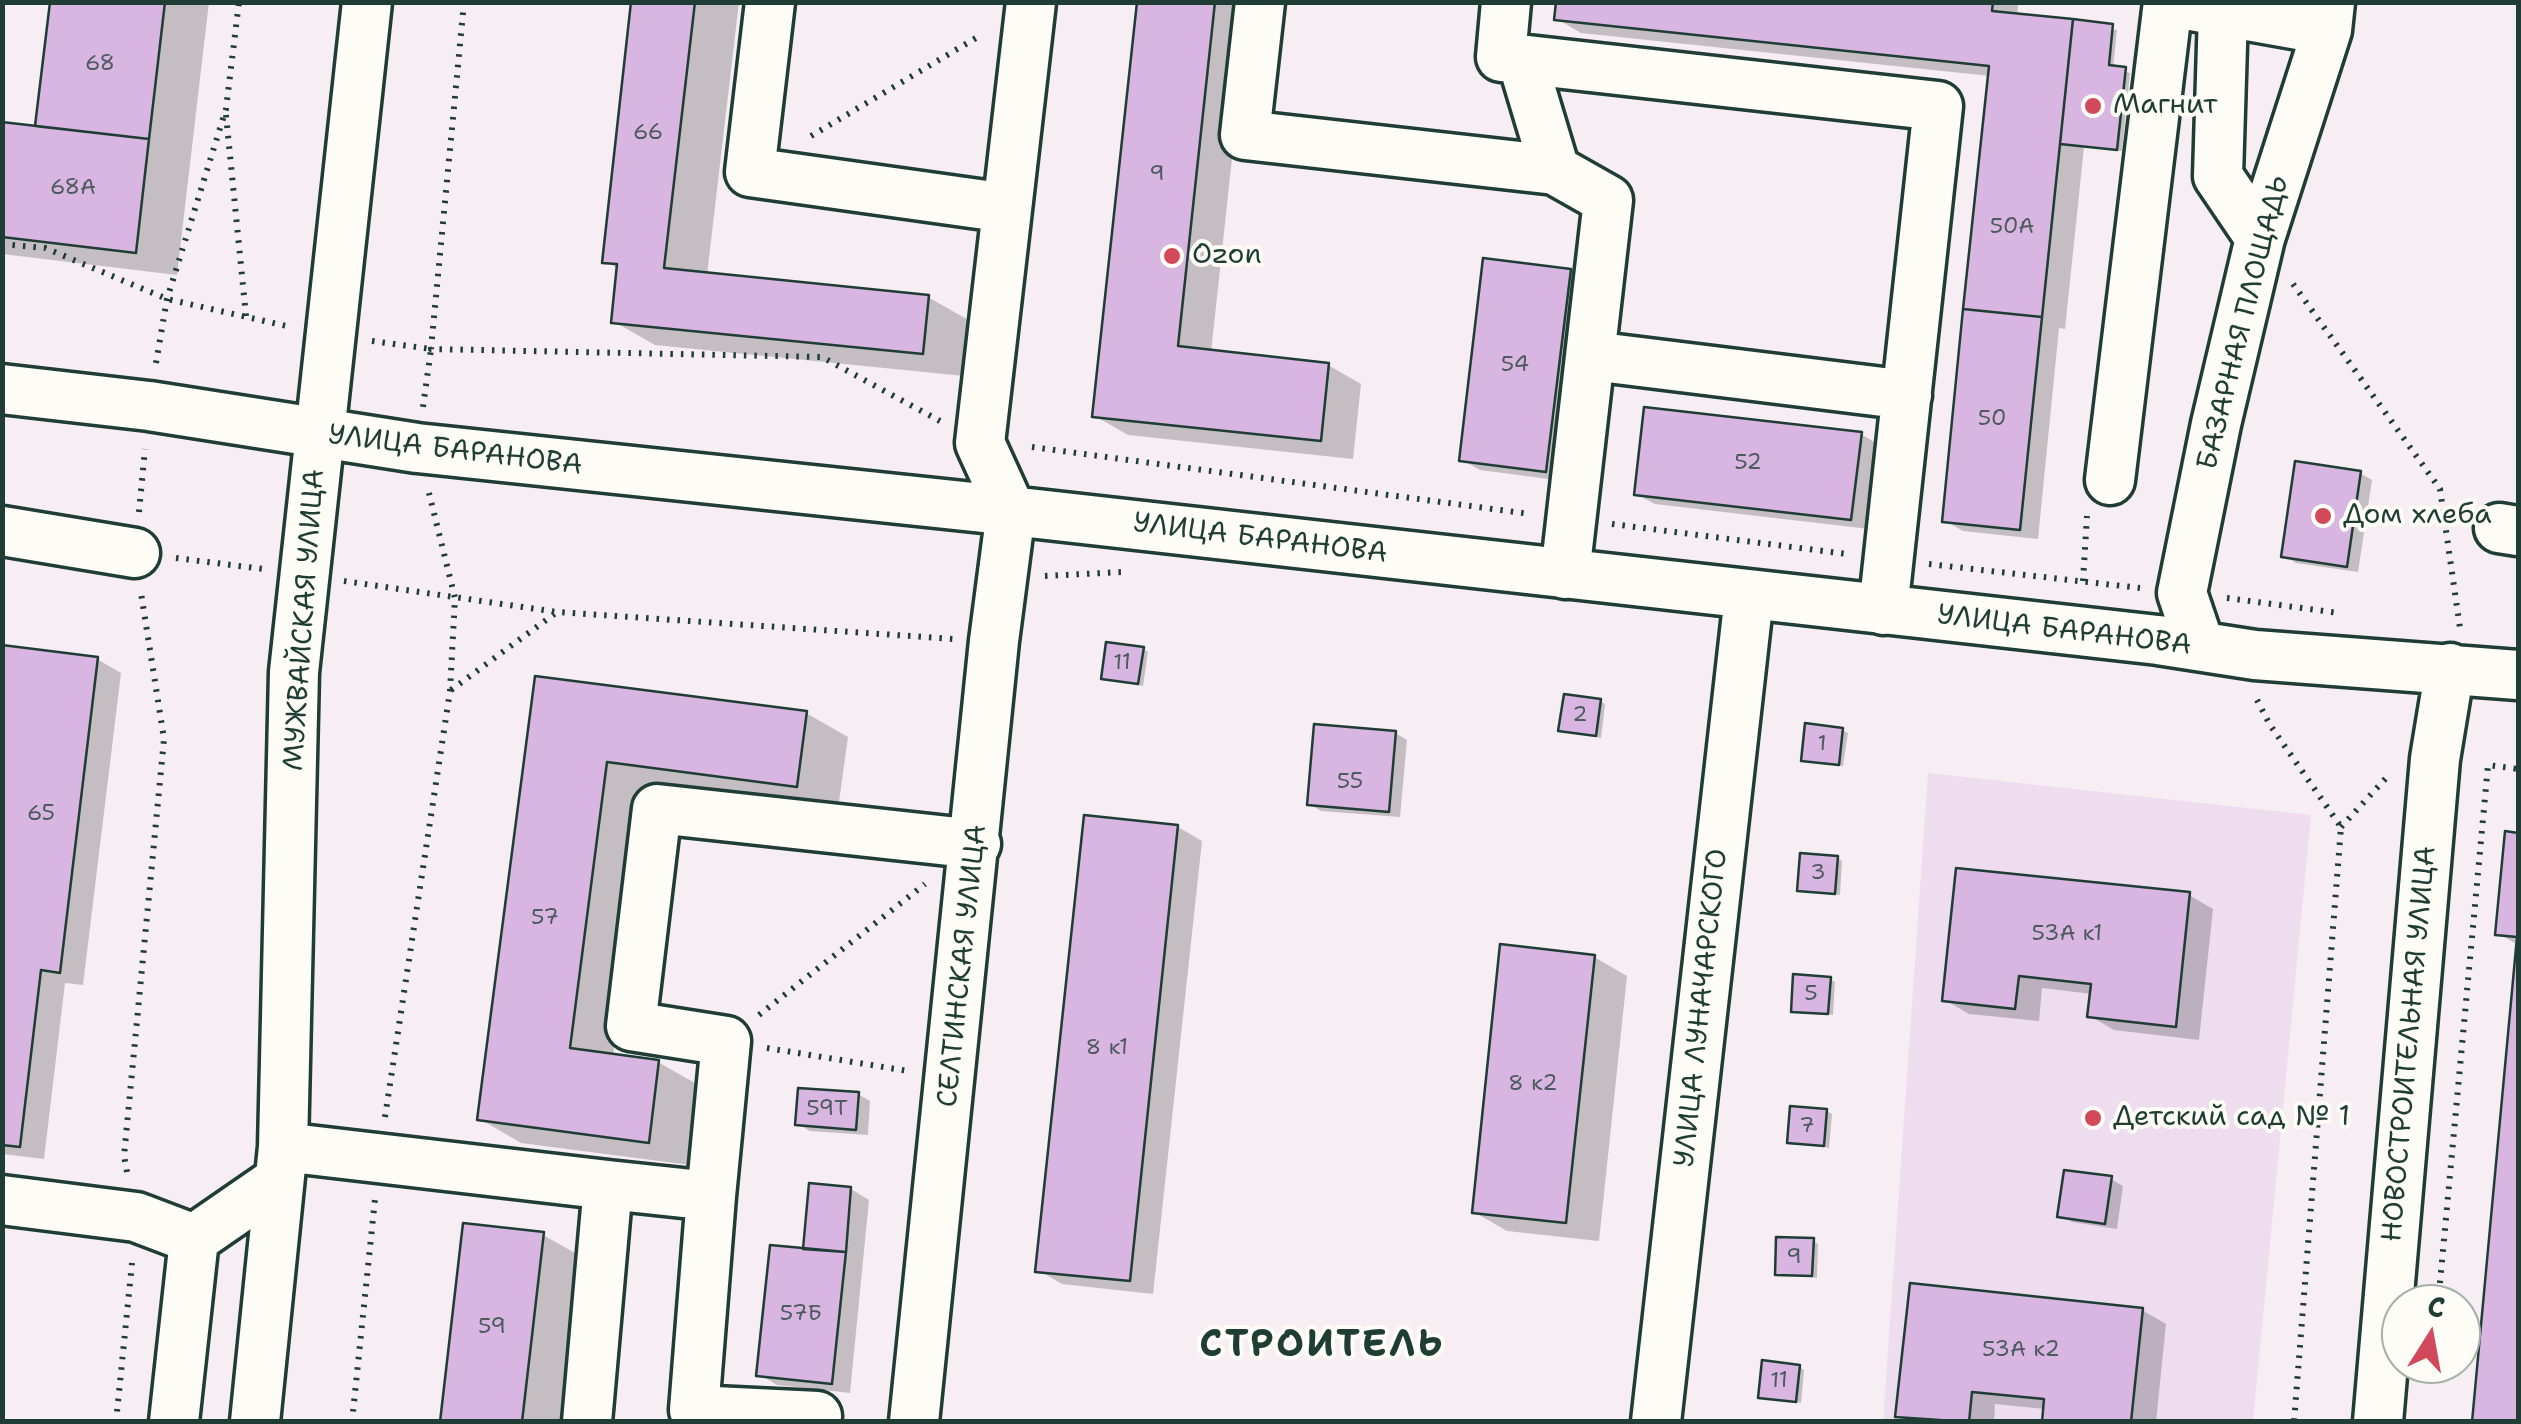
<!DOCTYPE html>
<meta charset="utf-8">
<style>
body{margin:0}
#map{position:relative;width:2521px;height:1424px;overflow:hidden;background:#f6eef3;font-family:"Shantell Sans",sans-serif}
canvas{display:block}
.frame{position:absolute;inset:0;border:5px solid #1f3d34;pointer-events:none}
.north{position:absolute;left:2381px;top:1284px;width:100px;height:100px;box-sizing:border-box;background:#fdfcf7;border:2px solid #a4b0a9;border-radius:50%;rotate:11deg;font-size:28px;font-weight:700;line-height:40px;text-align:center;color:#1f3d34}
.north::after{content:'';display:block;margin:auto;width:35px;height:45px;background:#d1495b;clip-path:polygon(50% 0,100% 100%,50% 72%,0 100%)}
</style>
<div id="map">
<canvas width="2521" height="1424"></canvas>
<div class="frame"></div>
<div class="north">С</div>
</div>
<script>
const c = document.querySelector('canvas').getContext('2d');
c.lineJoin = 'round';
function fillPath(path, color) {
  c.fillStyle = color;
  c.fill(path, 'evenodd');
}
function strokePath(path, color, width, dash) {
  c.strokeStyle = color;
  c.lineWidth = width;
  c.lineCap = dash ? 'butt' : 'round';
  c.setLineDash(dash || []);
  c.stroke(path);
}
function write(font, color, halo, rows, align = 'center') {
  c.font = font + ' "Shantell Sans",sans-serif';
  c.lineWidth = 8;
  c.setLineDash([]);
  c.textBaseline = 'middle';
  c.strokeStyle = halo;
  c.fillStyle = color;
  for (const [text, x, y, turn = 0] of rows) {
    c.save();
    c.translate(x, y);
    c.rotate((+turn || 0) * Math.PI / 180);
    c.textAlign = isNaN(turn) ? turn : align;
    if (halo) c.strokeText(text, 0, 0);
    c.fillText(text, 0, 0);
    c.restore();
  }
}
fillPath(new Path2D(`
 M1928,773L2311,815L2253,1421L1883,1422Z`), '#edddee');
fillPath(new Path2D(`
 M52,2H209L177,275L2,254V124L38,128Z
 M633,2H739L707,275L928,297L970,321L964,376L655,345L613,321L619,269L605,261Z
 M1139,2H1249L1211,352L1328,365L1361,384L1353,459L1128,435L1095,416Z
 M1559,2H2014L2018,5L2017,16L2117,30L2113,68L2130,73L2122,151L2084,147L2065,329L2059,328L2038,539L1963,531L1944,520L1990,76L1581,33L1557,19Z
 M1570,272L1588,282L1564,481L1480,470L1462,460Z
 M1861,434L1879,445L1869,529L1655,504L1636,494Z
 M2360,473L2372,480L2358,572L2296,563L2284,556Z
 M1143,649L1148,652L1143,686L1104,678Z
 M97,659L121,673L83,985L65,983L44,1159L2,1154V745Z
 M537,678L806,713L848,737L838,809L648,784L613,1056L658,1062L700,1086L690,1165L521,1143L480,1119Z
 M1600,701L1605,704L1601,738L1561,730Z
 M1842,730L1848,733L1843,766L1804,759Z
 M1395,733L1407,740L1400,817L1321,811L1309,804Z
 M1178,827L1202,841L1153,1294L1062,1284L1038,1270Z
 M2507,834L2518,835V945L2498,933Z
 M1837,858L1842,861L1840,895L1800,889Z
 M2189,895L2213,909L2199,1040L2114,1030L2090,1016L2092,994L2042,988L2039,1021L1969,1014L1945,1000Z
 M2518,946V1422H2475Z
 M1594,957L1627,976L1599,1241L1507,1231L1474,1212Z
 M1830,979L1835,982L1833,1015L1794,1010Z
 M858,1094L870,1101L868,1135L810,1131L798,1124Z
 M1827,1111L1832,1114L1829,1148L1789,1141Z
 M2111,1179L2123,1186L2117,1229L2072,1222L2060,1215Z
 M851,1189L869,1200L850,1393L777,1385L759,1374L806,1252Z
 M543,1235L584,1258L565,1422H442Z
 M1813,1241L1818,1244L1817,1278L1777,1273Z
 M2142,1310L2166,1324L2156,1422H2044L2045,1409L1995,1404L1994,1422H1909L1898,1415Z
 M1799,1367L1804,1370L1801,1403L1761,1397Z`), '#0003');
const building = new Path2D(`
 M50,2H165L149,139L35,126Z
 M631,2H695L664,268L929,295L923,354L611,323L617,264L602,263Z
 M1137,2H1215L1178,346L1329,363L1321,441L1092,417Z
 M1556,2H1993L1992,11L2073,19L2042,317L1963,309L1989,66L1554,20Z
 M2073,19L2113,24L2109,65L2126,67L2117,150L2060,144Z
 M2,122L149,139L136,253L2,237Z
 M1483,258L1571,269L1546,472L1459,461Z
 M1963,309L2042,317L2020,530L1942,522Z
 M1644,407L1862,432L1851,520L1634,495Z
 M2295,461L2361,471L2347,567L2281,557Z
 M1106,642L1144,647L1138,684L1101,679Z
 M2,645L98,657L60,973L41,970L20,1147L2,1145Z
 M535,676L807,711L797,787L607,762L570,1048L659,1060L649,1143L477,1120Z
 M1564,694L1601,699L1596,736L1558,731Z
 M1805,723L1843,728L1839,765L1801,761Z
 M1314,724L1396,731L1389,812L1307,805Z
 M1084,815L1178,825L1130,1281L1035,1272Z
 M2505,831L2518,833V1422H2472L2517,937L2495,935Z
 M1800,853L1838,856L1835,894L1797,891Z
 M1956,868L2190,892L2176,1027L2087,1017L2091,984L2019,976L2015,1009L1942,1001Z
 M1500,944L1595,955L1566,1223L1472,1213Z
 M1793,974L1831,977L1828,1014L1791,1012Z
 M798,1088L859,1092L856,1130L795,1125Z
 M1790,1106L1827,1109L1824,1146L1787,1143Z
 M2064,1170L2112,1176L2105,1224L2057,1217Z
 M809,1183L851,1187L846,1252L803,1249Z
 M463,1223L544,1232L522,1422H440Z
 M1776,1237L1814,1238L1812,1276L1775,1275Z
 M770,1245L846,1252L832,1384L756,1376Z
 M1910,1283L2143,1308L2131,1422H2042L2044,1399L1972,1392L1969,1422L1895,1417Z
 M1762,1360L1800,1365L1796,1402L1758,1398Z`);
fillPath(building, '#d8b6e1');
strokePath(building, '#1f3d34', 2.5);
const minor = new Path2D(`
 M770,2L750,172L1007,208
 M1260,2L1245,135L1555,170
 M1506,2L1501,57L1938,106L1883,610
 M2192,6L2327,30
 M2223,12L2218,176L2260,238
 M1522,60L1555,170L1608,200L1565,574
 M1592,356L1907,395
 M2,389L149,406L417,448L1011,511L2158,640L2255,655L2518,675
 M2110,480L2168,2
 M1011,511L980,443L1031,2
 M2499,528L2518,531
 M2,531L135,553
 M2200,646L2182,593L2216,424L2260,238L2327,30L2330,2
 M283,1147L608,1185
 M711,1196L694,1410L817,1416
 M2,1200L136,1217L194,1239
 M174,1422L194,1239L278,1181
 M255,1422L283,1147L294,672L367,2
 M587,1422L608,1185L711,1196L726,1041L631,1026L657,809L976,844
 M914,1422L994,641L1011,511
 M1656,1422L1749,596
 M2378,1422L2435,759L2450,668`);
strokePath(minor, '#1f3d34', 55);
strokePath(new Path2D(`
 M464,2L431,349L822,357L940,421
 M226,115L246,316
 M811,136L981,35
 M2,244L45,248L167,299L291,327
 M2293,284L2440,489L2460,628
 M372,341L431,349L423,407
 M156,363L167,299L226,109L239,2
 M1032,447L1530,514
 M139,512L145,449
 M1612,524L1847,554
 M176,558L263,569
 M1929,564L2140,588
 M1045,576L1122,572
 M344,581L557,612L954,639
 M2083,581L2087,516
 M2227,598L2339,613
 M451,690L557,612
 M2257,700L2270,725L2341,827L2294,1422
 M2341,827L2387,777
 M759,1015L925,884
 M767,1048L908,1071
 M385,1117L450,691L455,598L429,493
 M127,1172L124,1156L164,739L141,593
 M2438,1304L2488,765L2518,769
 M116,1422L132,1263
 M352,1422L375,1199`), '#1f3d34', 6, [2.5, 8]);
strokePath(minor, '#fdfcf7', 48);
for (const [x, y, r, color] of [
 [2093,106,10,"#d1495b"],
 [1172,256,10,"#d1495b"],
 [2323,516,10,"#d1495b"],
 [2093,1118,10,"#d1495b"]
]) {
  const dot = new Path2D();
  dot.arc(x, y, r, 0, 2 * Math.PI);
  c.fillStyle = color;
  c.fill(dot);
  strokePath(dot, '#fdfcf7', 4);
}
write('22px', '#4d5b5f', null, [
 ["68",100,64],
 ["66",648,133],
 ["9",1157,174],
 ["68А",73,188],
 ["50А",2012,227],
 ["54",1515,365],
 ["50",1992,419],
 ["52",1748,463],
 ["11",1122,663],
 ["2",1580,715],
 ["1",1822,744],
 ["55",1350,782],
 ["65",41,814],
 ["3",1818,873],
 ["57",545,918],
 ["53А к1",2067,934],
 ["5",1811,994],
 ["8 к1",1107,1048],
 ["8 к2",1533,1084],
 ["59Т",827,1109],
 ["7",1807,1126],
 ["9",1794,1257],
 ["57Б",801,1314],
 ["59",492,1327],
 ["53А к2",2021,1350],
 ["11",1779,1381]
]);
write('28px', '#1f3d34', '#fdfcf7', [
 ["Магнит",2113,106],
 ["Ozon",1192,256],
 ["Дом хлеба",2343,516],
 ["Детский сад № 1",2113,1118]
], 'left');
write('28px', '#1f3d34', '#fdfcf7', [
 ["БАЗАРНАЯ ПЛОЩАДЬ",2244,323,-76],
 ["УЛИЦА БАРАНОВА",455,451,7],
 ["УЛИЦА БАРАНОВА",1260,539,7],
 ["МУЖВАЙСКАЯ УЛИЦА",305,620,-86],
 ["УЛИЦА БАРАНОВА",2064,631,7],
 ["СЕЛТИНСКАЯ УЛИЦА",963,966,-84],
 ["УЛИЦА ЛУНАЧАРСКОГО",1702,1008,-84],
 ["НОВОСТРОИТЕЛЬНАЯ УЛИЦА",2410,1044,-85]
]);
c.letterSpacing = '2.5px';
write('bold 38px', '#1f3d34', '#fdfcf7', [
 ["СТРОИТЕЛЬ",1322,1346]
]);
c.letterSpacing = '0px';
</script>
